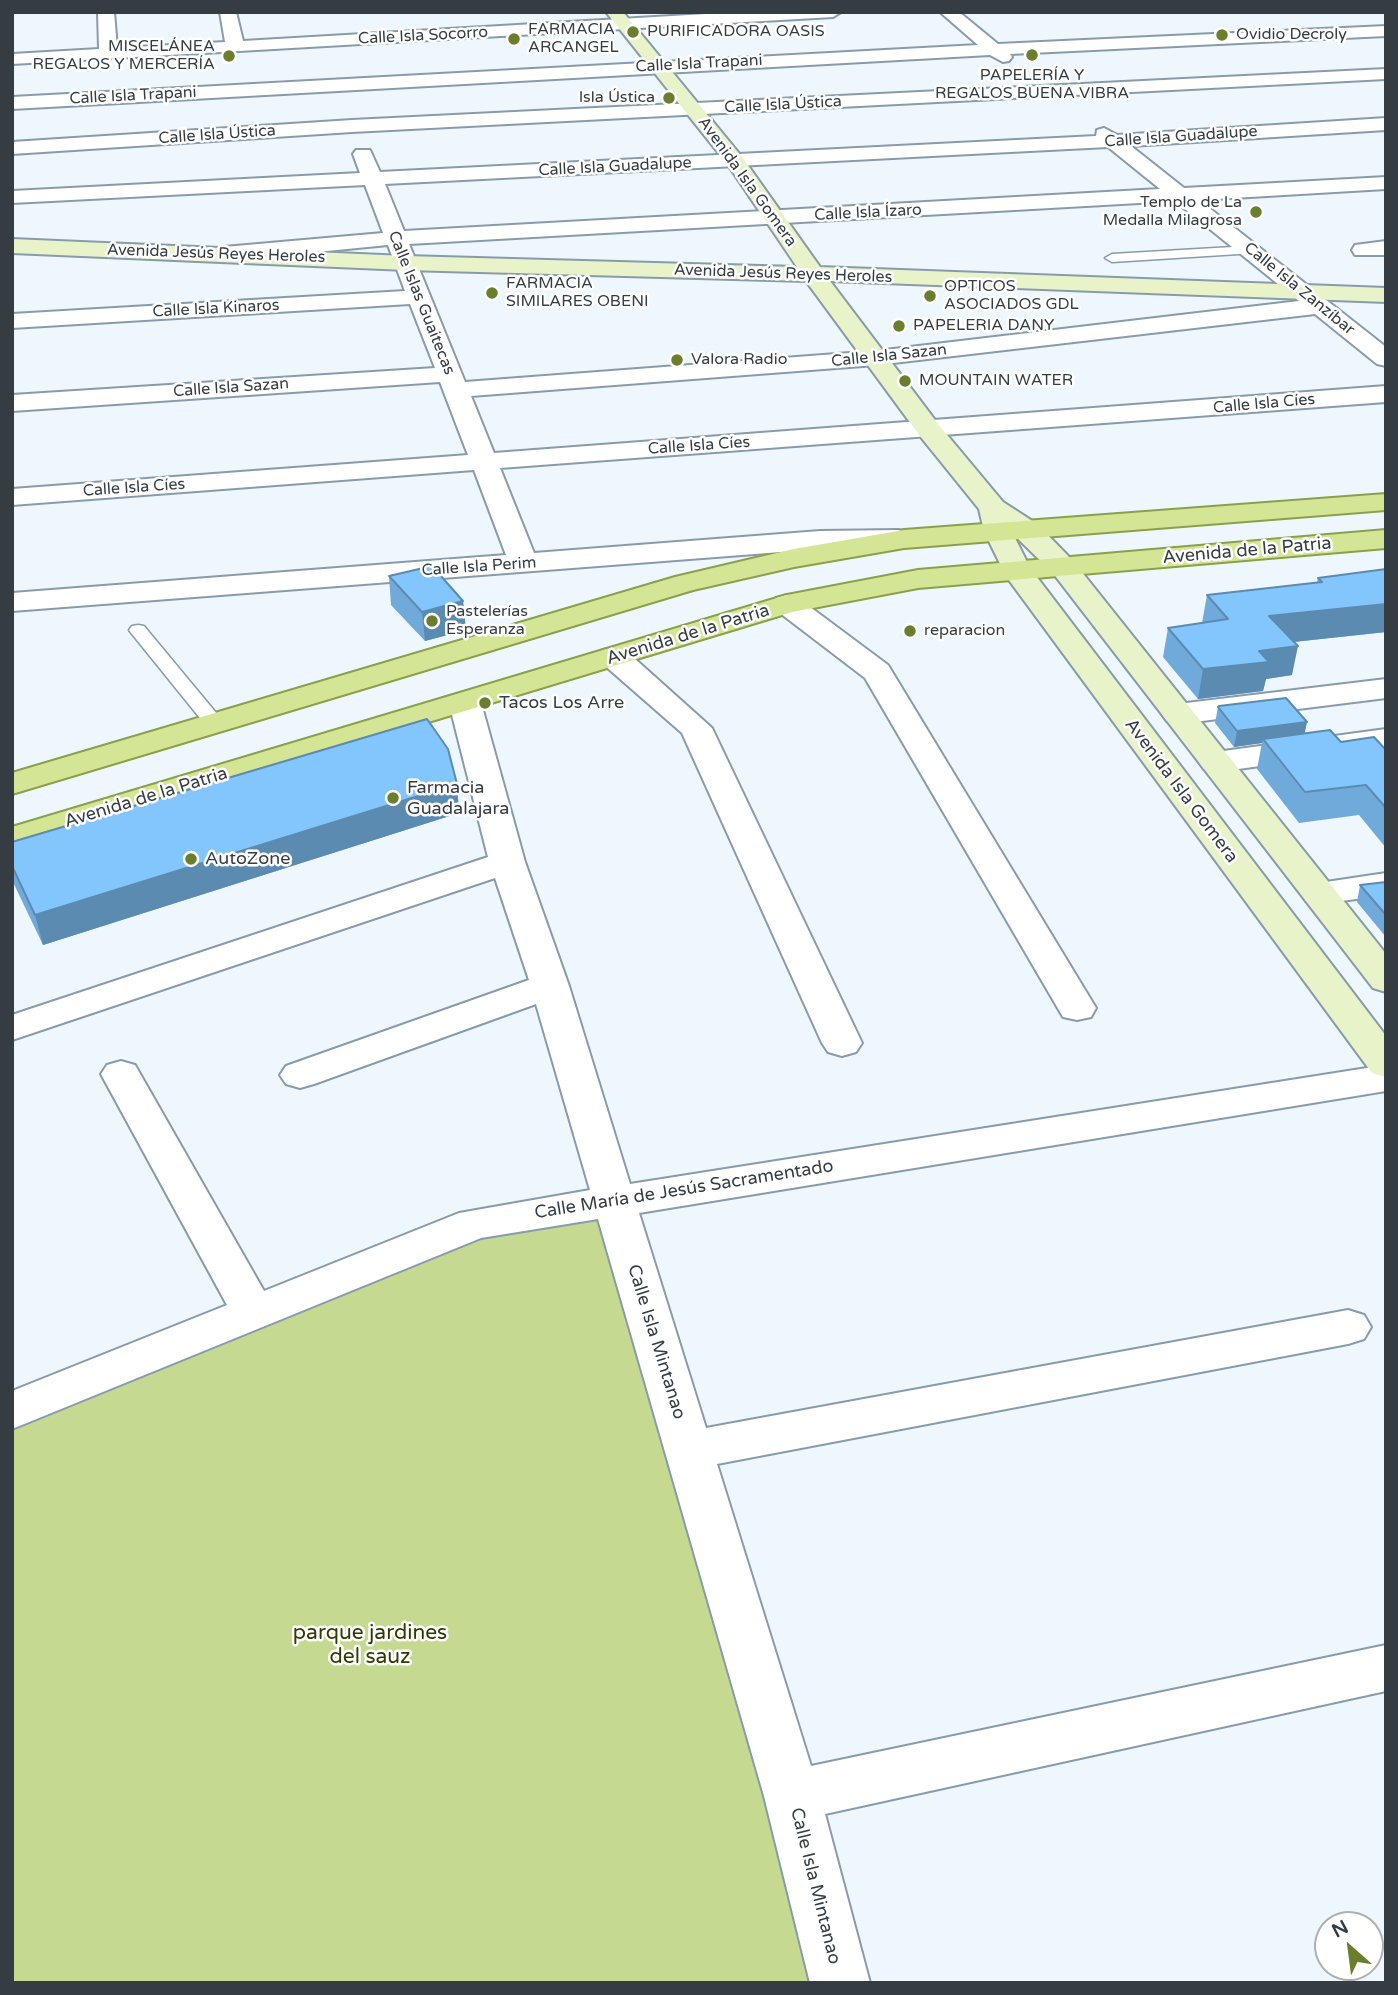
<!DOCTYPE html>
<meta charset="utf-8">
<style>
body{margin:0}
#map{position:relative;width:1398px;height:1995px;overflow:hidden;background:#eff7fe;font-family:"Varela Round",sans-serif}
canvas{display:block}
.frame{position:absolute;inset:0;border:14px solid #353d43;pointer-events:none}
.north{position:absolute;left:1314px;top:1911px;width:70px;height:70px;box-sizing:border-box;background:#fff;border:2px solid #aeb1b4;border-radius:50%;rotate:332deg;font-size:19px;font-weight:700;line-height:28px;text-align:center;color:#353d43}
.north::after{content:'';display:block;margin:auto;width:24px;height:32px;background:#6b7e2e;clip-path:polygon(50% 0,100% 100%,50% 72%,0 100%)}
</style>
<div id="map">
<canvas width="1398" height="1995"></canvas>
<div class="frame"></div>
<div class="north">N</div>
</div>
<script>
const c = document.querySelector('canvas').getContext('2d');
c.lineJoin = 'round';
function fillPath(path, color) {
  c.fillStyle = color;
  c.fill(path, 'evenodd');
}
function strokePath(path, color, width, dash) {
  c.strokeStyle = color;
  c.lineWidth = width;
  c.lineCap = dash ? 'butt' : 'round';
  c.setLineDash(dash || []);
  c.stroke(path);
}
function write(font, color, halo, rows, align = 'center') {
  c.font = font + ' "Varela Round",sans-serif';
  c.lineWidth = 5;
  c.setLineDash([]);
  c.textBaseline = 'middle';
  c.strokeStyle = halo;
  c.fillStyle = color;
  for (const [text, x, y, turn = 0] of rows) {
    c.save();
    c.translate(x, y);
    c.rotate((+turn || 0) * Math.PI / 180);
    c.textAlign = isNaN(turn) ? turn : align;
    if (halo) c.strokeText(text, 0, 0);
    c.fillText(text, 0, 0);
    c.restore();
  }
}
fillPath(new Path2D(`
 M597,1217L818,1983H12V1427L479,1237Z`), '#c5da90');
const lane = new Path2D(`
 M1250,246L1255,247V253L1112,262L1105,258L1112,254Z
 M138,625L144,626L222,720L225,724L222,728H208L132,634L129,630L132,626Z`);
const street = new Path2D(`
 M98,12H114L117,48L225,42L220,12H236L243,41L740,12H841L833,17L12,64V54L99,49Z
 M940,12H959L998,44L1386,26V36L1010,54L1012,57L1009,61L1003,62L990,55L12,109V97L978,45Z
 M1386,69V79L352,132L12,154V142L352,120Z
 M1386,118V130L1131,146L1184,188L1386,177V189L1199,200L1386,347V366L1377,364L1315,314L876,365L471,396L494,453L1386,386V402L500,468L534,553L820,531L898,530L908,533L912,539L908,545L898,548L820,549L12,611V593L506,555L474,470L12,505V489L468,455L440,382L12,411V395L435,368L410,304L12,328V314L405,291L388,245L224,261L216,259L213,254L216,249L224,247L383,233L365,185L12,203V191L360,173L353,154L356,150H370L380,172L1096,136L1097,130L1104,128L1117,135ZM1108,147L1160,189L404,231L385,184ZM1175,201L1299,301L876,351L465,382L409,244Z
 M1386,241V255H1355L1352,250L1355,245Z
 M787,595L798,598L888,665L1096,1008L1091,1017L1077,1020L1063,1017L865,678L776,610L772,604L776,598Z
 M614,648L625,650L712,728L862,1043L856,1052L842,1056L828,1052L822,1043L682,733L603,664L598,657L603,650Z
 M1386,679V698L1178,724L1167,721L1162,714L1167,707L1178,704Z
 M465,693L476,696L481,703L525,862L569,986L630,1184L1386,1065V1091L639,1213L706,1428L1348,1310L1364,1315L1371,1327L1364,1339L1348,1344L717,1464L811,1766L1386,1645V1691L825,1814L870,1983H810L764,1796L598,1219L481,1238L12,1429V1391L227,1305L101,1074L107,1065L121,1061L135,1065L264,1291L459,1213L590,1190L536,1004L314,1084L300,1088L286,1084L280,1075L286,1066L529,980L495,878L12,1040V1015L488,857L449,703L454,696Z
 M1386,729V749L1216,772L1204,769L1199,762L1204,755L1216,752Z
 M1386,873V895L1319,904L1306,901L1301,893L1306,885Z`);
const secondary = new Path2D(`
 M606,12H623L742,157L820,267L1386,288V302L830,281L938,424L1003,502L1037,524L1073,561L1386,954V992L1373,988L1053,573L1013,534L1030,568L1386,1036V1077L1372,1073L1006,576L984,531L979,509L920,436L806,281L406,270L12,253V239L406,256L797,267L728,165Z`);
const primary = new Path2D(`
 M1386,494V510L904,548L794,567L693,590L12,794V773L675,577L794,549L904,530Z
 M1386,530V548L918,588L792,612L12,848V827L787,595L918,570Z`);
strokePath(lane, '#889bab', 3);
strokePath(street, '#889bab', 4);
strokePath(secondary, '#889bab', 4);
strokePath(primary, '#8aa04b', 4);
fillPath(lane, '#fff');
fillPath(street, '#fff');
fillPath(secondary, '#e9f3ca');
fillPath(primary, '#d4e695');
fillPath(new Path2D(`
 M1386,569V632L1294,642L1292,675L1266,679L1263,691L1198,699L1163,657L1168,628L1202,623L1207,595L1317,582L1318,578Z
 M389,576L463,601L466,630L425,641L391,605Z
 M1218,707L1305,733L1341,742L1386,750V848L1359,815L1299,823L1257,769L1262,743L1234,747L1215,723Z
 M457,784L459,813L43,945L12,880V842Z
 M1386,882V936H1385L1357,902L1360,885Z`), '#70aada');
fillPath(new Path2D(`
 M463,601L466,630L425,641L422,612Z
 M1386,604V632L1264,645L1269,616Z
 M1298,646L1292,675L1266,679L1263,691L1198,699L1203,669L1259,651Z
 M1307,722L1304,737L1263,739L1262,743L1234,747L1237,731Z
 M457,784L459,813L43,945L35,915Z`), '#5b8bb1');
const building = new Path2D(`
 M432,566L463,601L422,612L389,576Z
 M1386,569V604L1269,616L1298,646L1259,651L1269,662L1203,669L1168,628L1228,619L1207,595L1322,582L1318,578Z
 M1286,698L1307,722L1237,731L1218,707L1219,706Z
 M427,719L448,749L457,784L35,915L12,866V842Z
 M1330,730L1341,742L1374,737L1386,750V808L1366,785L1305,792L1263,739Z
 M1386,882V915L1360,885Z`);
fillPath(building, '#82c6fd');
strokePath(building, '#5b8bb1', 2);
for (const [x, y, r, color] of [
 [633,32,7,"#6b7e2e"],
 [1222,35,7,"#6b7e2e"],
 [514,39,7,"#6b7e2e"],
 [1032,55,7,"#6b7e2e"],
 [229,56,7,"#6b7e2e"],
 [669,98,7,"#6b7e2e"],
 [1256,212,7,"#6b7e2e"],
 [492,293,7,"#6b7e2e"],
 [930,296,7,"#6b7e2e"],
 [899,326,7,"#6b7e2e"],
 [677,360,7,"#6b7e2e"],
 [905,381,7,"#6b7e2e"],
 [432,621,7,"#6b7e2e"],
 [910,631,7,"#6b7e2e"],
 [485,703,7,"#6b7e2e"],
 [393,798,7,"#6b7e2e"],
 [191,859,7,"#6b7e2e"]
]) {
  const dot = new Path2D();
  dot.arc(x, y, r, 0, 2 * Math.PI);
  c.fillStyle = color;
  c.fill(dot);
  strokePath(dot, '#fff', 2.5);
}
write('16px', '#353d43', '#fff', [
 ["FARMACIA",528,30],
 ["ARCANGEL",528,48],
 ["PURIFICADORA OASIS",647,32],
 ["Ovidio Decroly",1236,35],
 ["MISCELÁNEA",215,47,"right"],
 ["REGALOS Y MERCERÍA",215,65,"right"],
 ["PAPELERÍA Y",1032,76,"center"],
 ["REGALOS BUENA VIBRA",1032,94,"center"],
 ["Isla Ústica",655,98,"right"],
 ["Templo de La",1242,203,"right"],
 ["Medalla Milagrosa",1242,221,"right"],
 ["FARMACIA",506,284],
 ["SIMILARES OBENI",506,302],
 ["OPTICOS",944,287],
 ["ASOCIADOS GDL",944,305],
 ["PAPELERIA DANY",913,326],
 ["Valora Radio",691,360],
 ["MOUNTAIN WATER",919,381],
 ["Pastelerías",446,612],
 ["Esperanza",446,630],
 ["reparacion",924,631]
], 'left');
write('16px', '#353d43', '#fff', [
 ["Calle Isla Socorro",423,36,-3],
 ["Calle Isla Trapani",699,64,-3],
 ["Calle Isla Trapani",133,96,-3],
 ["Calle Isla Ústica",783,105,-3],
 ["Calle Isla Ústica",217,135,-4],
 ["Calle Isla Guadalupe",1181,137,-4],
 ["Calle Isla Guadalupe",615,167,-3],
 ["Avenida Isla Gomera",747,182,54],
 ["Calle Isla Ízaro",868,213,-3],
 ["Avenida Jesús Reyes Heroles",216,254,2],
 ["Avenida Jesús Reyes Heroles",783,274,2],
 ["Calle Isla Zanzíbar",1299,289,39],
 ["Calle Islas Guaitecas",421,303,68],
 ["Calle Isla Kinaros",216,309,-3],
 ["Calle Isla Sazan",889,356,-6],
 ["Calle Isla Sazan",231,388,-4],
 ["Calle Isla Cíes",1264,404,-5],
 ["Calle Isla Cíes",699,446,-4],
 ["Calle Isla Cíes",134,488,-4],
 ["Calle Isla Perim",479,567,-4]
]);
write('18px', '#353d43', '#fff', [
 ["Avenida de la Patria",1247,551,-5],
 ["Avenida de la Patria",688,635,-17],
 ["Avenida Isla Gomera",1181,791,53],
 ["Avenida de la Patria",146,798,-17],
 ["Calle María de Jesús Sacramentado",684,1190,-9],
 ["Calle Isla Mintanao",656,1342,73],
 ["Calle Isla Mintanao",815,1886,76]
]);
write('18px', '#353d43', '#fff', [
 ["Tacos Los Arre",499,703],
 ["Farmacia",407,788],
 ["Guadalajara",407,809],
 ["AutoZone",205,859]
], 'left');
write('21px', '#2f3b00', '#fff', [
 ["parque jardines",370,1633],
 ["del sauz",370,1657]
]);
</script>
